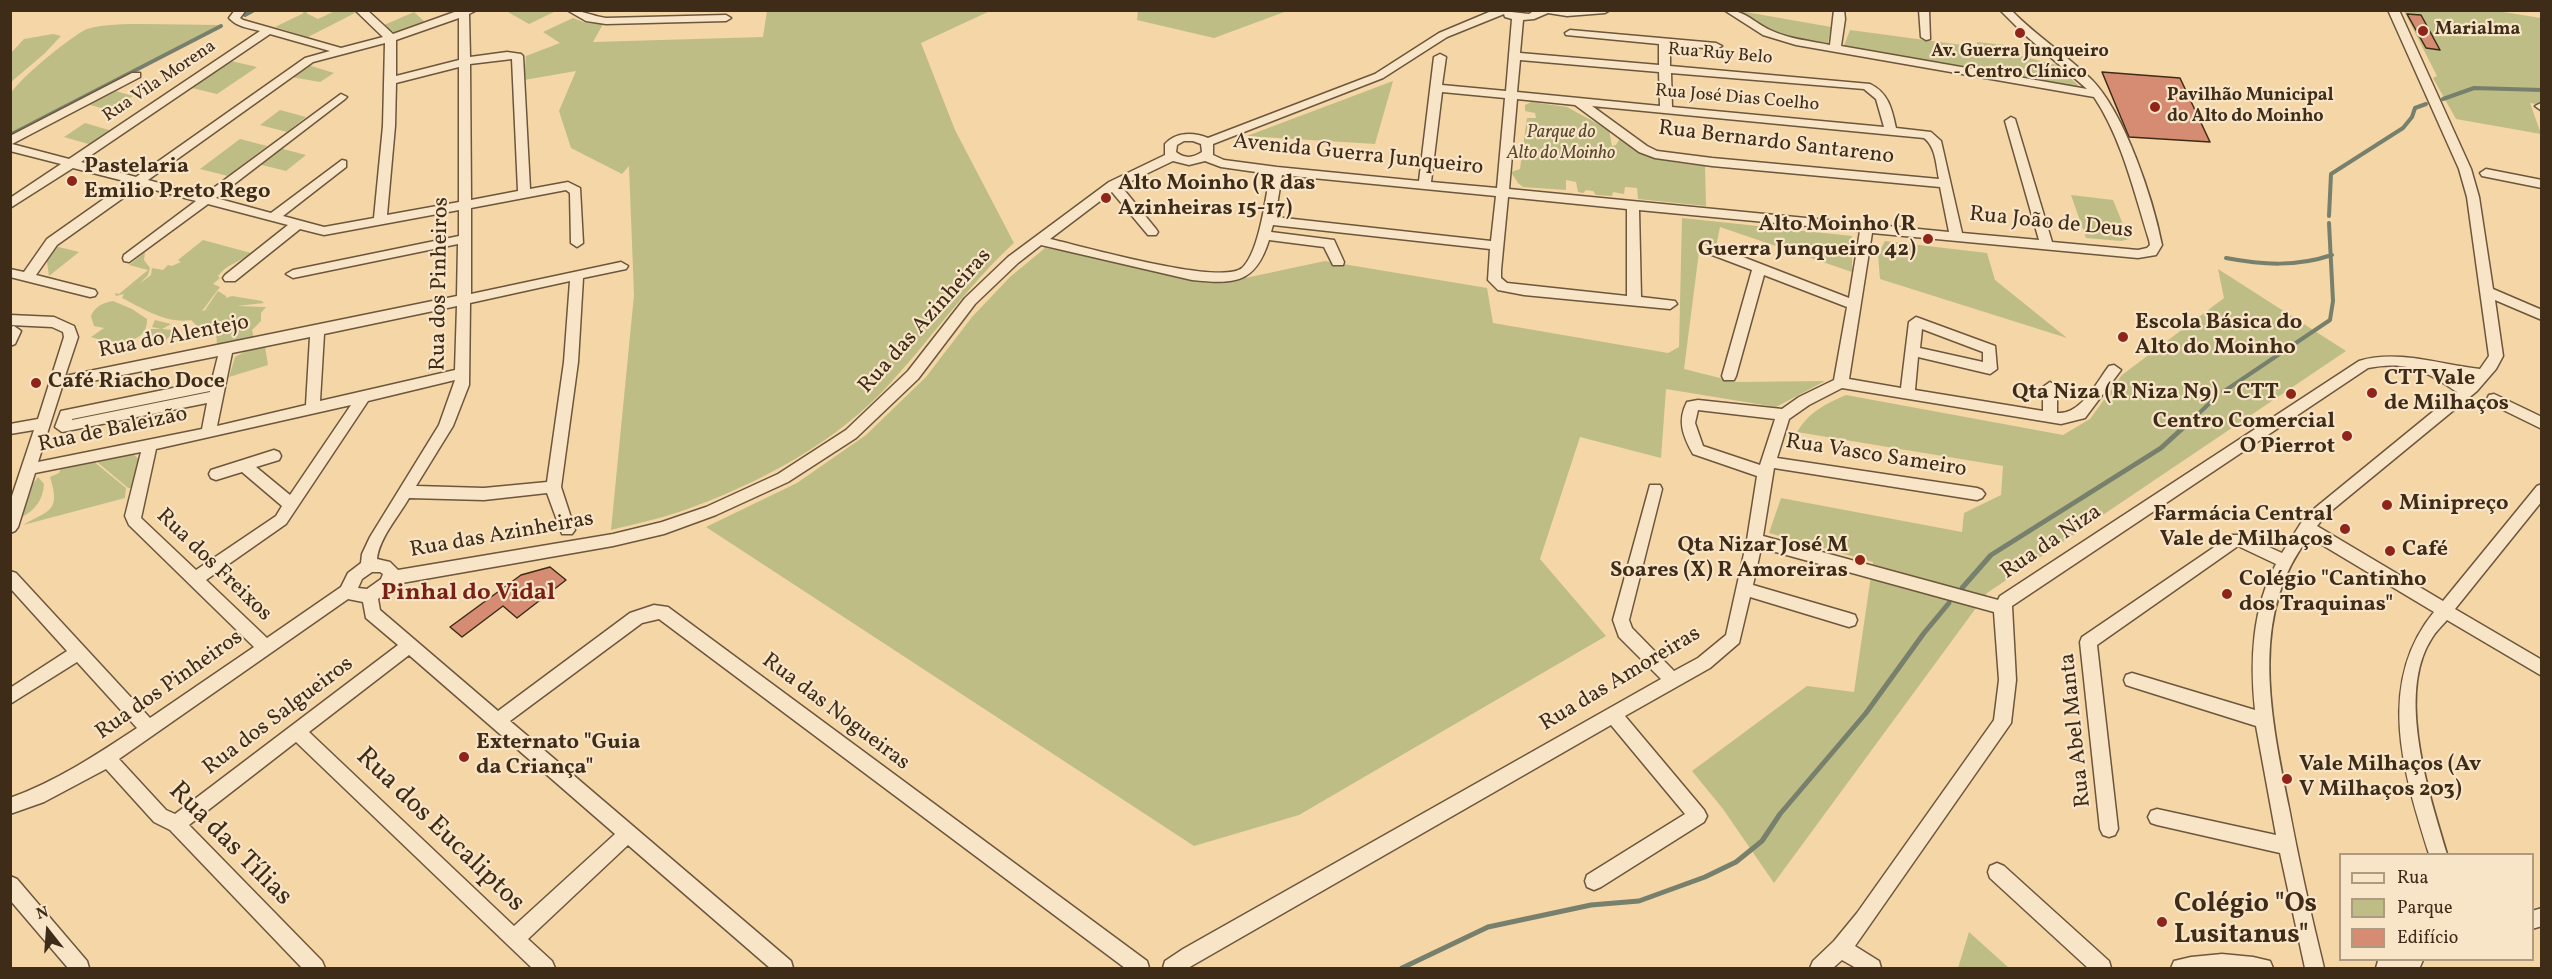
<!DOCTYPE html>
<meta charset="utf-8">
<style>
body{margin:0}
#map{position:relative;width:2552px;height:979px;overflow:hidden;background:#f4d6a7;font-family:Vollkorn,serif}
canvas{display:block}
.frame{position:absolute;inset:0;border:12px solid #3e2b18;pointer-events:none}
.legend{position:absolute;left:2339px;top:853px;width:195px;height:108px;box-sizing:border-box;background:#f8e4c6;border:2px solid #ae9a80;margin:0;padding:8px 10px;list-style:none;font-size:18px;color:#3e2b18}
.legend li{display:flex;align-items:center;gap:12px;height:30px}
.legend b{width:30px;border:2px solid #ae9a80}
.north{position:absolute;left:18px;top:901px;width:60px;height:60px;-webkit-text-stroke:4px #f8e4c6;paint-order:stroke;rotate:343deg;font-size:16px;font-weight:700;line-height:24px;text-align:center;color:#3e2b18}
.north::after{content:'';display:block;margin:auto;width:21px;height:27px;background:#3e2b18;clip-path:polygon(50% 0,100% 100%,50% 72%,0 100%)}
</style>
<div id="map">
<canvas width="2552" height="979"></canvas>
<div class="frame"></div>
<ul class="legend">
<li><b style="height:8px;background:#f8e4c6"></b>Rua</li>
<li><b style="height:16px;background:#bebd85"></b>Parque</li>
<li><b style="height:16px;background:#d68c73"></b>Edifício</li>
</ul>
<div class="north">N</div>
</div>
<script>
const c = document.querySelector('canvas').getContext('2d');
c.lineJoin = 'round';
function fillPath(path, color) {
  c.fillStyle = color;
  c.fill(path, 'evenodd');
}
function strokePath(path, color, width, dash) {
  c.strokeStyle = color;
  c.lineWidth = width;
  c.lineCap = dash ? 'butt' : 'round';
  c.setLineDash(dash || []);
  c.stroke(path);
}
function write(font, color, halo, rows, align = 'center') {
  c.font = font + ' Vollkorn,serif';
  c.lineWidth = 4.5;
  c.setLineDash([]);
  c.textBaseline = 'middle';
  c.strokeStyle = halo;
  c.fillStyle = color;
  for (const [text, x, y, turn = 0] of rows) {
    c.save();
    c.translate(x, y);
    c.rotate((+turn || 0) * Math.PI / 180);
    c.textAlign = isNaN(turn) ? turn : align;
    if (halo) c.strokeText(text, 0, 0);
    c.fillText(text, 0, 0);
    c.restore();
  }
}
fillPath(new Path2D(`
 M301,11H309L306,13L318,19L335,11H352L355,13L308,37L275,27L304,13Z
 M506,11L556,10V11L529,24Z
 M767,11H990L921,43L955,130L1014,243C969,284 934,335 893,380C839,442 758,484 682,511C659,519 634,524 611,530L634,295L629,166L622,174L571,148L559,111L576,71L524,80L526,56L560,43L543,32L573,18L586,23L603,24L593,42L763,37Z
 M1138,11V10L1287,11L1214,38L1137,20Z
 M1740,11L1831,27L1828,43C1802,41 1754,34 1740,11Z
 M2404,11H2497L2541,18V105L2530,103L2541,134L2456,119L2433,78L2437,76Z
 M414,12L426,23L395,33L384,25Z
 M143,24L219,25L11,133C10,122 8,107 10,96C13,83 74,34 87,29C105,24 125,24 143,24Z
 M1850,30L1977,47V42L2006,45L2009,53L2057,65L2086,93L1843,48Z
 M53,34L61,36L44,54L11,82V53L24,39Z
 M231,61L257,67L217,94L192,88Z
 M308,65L334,73L320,82L291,77Z
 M1393,81L1375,144L1247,136Z
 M112,90L133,96L110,110L86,104Z
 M1531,102L1567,107L1609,130L1612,146L1616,145L1620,138C1648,159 1672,163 1705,166L1706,206L1638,199L1637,188L1625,187L1624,194L1613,192L1612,196L1596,195L1593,191L1586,190L1583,193L1578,192L1576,182L1566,180V190L1523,187L1518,183L1511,172L1520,169L1527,118H1536L1535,113L1525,111V105Z
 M280,110L306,117L287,132L260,125Z
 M85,123L112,131L92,145L64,137Z
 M240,139L267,146L228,176L200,169Z
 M279,148L306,155L286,171L258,164Z
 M2071,195L2113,200L2129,239L2121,241L2086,238Z
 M1682,218L1852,236V272L1720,227L1716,247L1700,244L1684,369L1736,382L1825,381L1776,407L1666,389L1661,458L1580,437L1540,559L1606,636L1299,815L1194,846L706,527L797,483L866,435L926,377L972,317L1010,277L1045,248L1236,280L1325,261L1487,288L1493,323L1668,353L1679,347Z
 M203,240L251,253C240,262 227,264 218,276L220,278L213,284L220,287L202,311L214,308L205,310L218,291L226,296V298L232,296L262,301L264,303L237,306L266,307L261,313V321L252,330L254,338L224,346L217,344L216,332L197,326L191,320C166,324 144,309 122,298L124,294L116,296L115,293L119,294L148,270L129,265L145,252L144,260L150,268L148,275L139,284L151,275L152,268L163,270L168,265L172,266L181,262L178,260Z
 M1885,241L1987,253L1995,280L2067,338L1880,279L1878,254Z
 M55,246L79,252L49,276L47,262Z
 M2218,269L2346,351L1987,593L1774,883L1723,809L1692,771L1807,686L1854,692L1873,562L1769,533L1781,498L1962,532L1964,513L2001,495L2003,466L1797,432C1810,411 1824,405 1846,395L2063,435L2090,419L2122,375L2224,298Z
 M113,301L132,309L147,319C148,348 109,343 91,337L104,328L94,326L91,316C95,306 103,303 113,301Z
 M155,320L171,324L162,329L174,330V332L165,341L144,343L145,336L151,329H161L152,327Z
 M265,347L268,365L229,377L235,357L246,351Z
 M127,454H133L139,459L133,488H128L96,461Z
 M93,461L126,488L125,498L23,525C49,510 61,512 50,477L59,473L62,466Z
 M38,477L44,484C43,500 35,510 22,517L33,484Z
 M1969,932L2009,968H1958Z`), '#bebd85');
strokePath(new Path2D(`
 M245,15L254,10
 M2443,99L2474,88L2542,90
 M10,135L221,26
 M2329,216L2331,174L2403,128L2412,117L2415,108L2426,104
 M2226,258C2263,265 2296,267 2332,255
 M2223,392L2330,320L2333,301L2329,223
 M2194,418L2214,399`), '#76806d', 4);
strokePath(new Path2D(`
 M1962,588L1991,555L2161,448L2196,416
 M1402,968L1488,927L1591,905L1639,901L1705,877L1736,862L1762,841L1780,814L1866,713L1924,633L1949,603`), '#76806d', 5);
const building = new Path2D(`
 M2407,14L2421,15L2440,50L2426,48Z
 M2102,72L2180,78L2210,142L2129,137Z
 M550,567L566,580L517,618L503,606L462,637L450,627L521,575Z`);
fillPath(building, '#d68c73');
strokePath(building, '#3e2b18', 1.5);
const minor = new Path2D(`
 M235,10H246L240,18L243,20L341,48L383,37L355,10H367L393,34L460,10H477L469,14L470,57L507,52L521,54L523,56L530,189L568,182L580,188L583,243L577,247L571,243L570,193L566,190L471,208V294L621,262L628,266L626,269L583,278L578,362L561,487L575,530L572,534H562L547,493L484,500L409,498C399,516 379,538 377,559L390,562L398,570L613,534L662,522L706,507L778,474L846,430L908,371L965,298L1008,257L1109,182L1165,155V144C1176,132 1193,132 1208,138L1375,74L1439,33L1494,10L1529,14L1535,10H1610L1605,13L1567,16L1548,13L1534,19L1523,20L1520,53L1659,65V44L1566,35L1565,33L1570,30L1716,43L1722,46L1716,49L1670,45V66L1870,84C1889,93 1892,110 1896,128L1931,132L1941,141L1962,233L2039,240L2005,121L2011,117L2015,119L2052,242L2138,250L2147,248L2150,245L2149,240C2134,192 2122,139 2094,97L1796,45L1763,35L1724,10C1745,10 1753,22 1770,30C1789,39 1810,41 1830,45L1834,10H1844L1845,19L1841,46L2087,89L2024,34L2000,10H2011C2036,36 2067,55 2092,80C2125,114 2153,199 2162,245L2156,255L2138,258L1872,233L1849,379L1901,388L1909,322L1916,317L1995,346L1997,369L1990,374L1918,357L1915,390L2043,411V387L2050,382L2057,387V413C2081,415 2096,383 2109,366L2114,365L2121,370L2085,418L2061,424L1842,388L1809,405L1789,419L1777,458L1977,488L1982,490L1985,494L1982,498L1977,500L1774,468L1763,536L1998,600L2000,596L2359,361C2398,349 2441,365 2480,369L2489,356L2467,197L2459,169L2388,10H2399L2471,169L2479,197L2493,289L2542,310V320L2495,300L2503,356L2496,369L2477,391L2325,516L2317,526L2443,601L2537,486L2542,484V501L2455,609L2542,660V676L2447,620C2442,626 2436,631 2432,638C2395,694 2430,796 2447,854H2429C2404,774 2375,684 2434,612L2309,537C2248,615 2271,718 2289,808C2299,862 2311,915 2324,968H2305L2280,853L2157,825L2151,823L2148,817L2151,811L2157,809L2276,835L2256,726L2132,687L2126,685L2124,680L2126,675L2132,673L2255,710C2250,660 2252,609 2276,564L2238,546L2097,645L2118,829L2115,835L2109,837L2103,835L2100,829L2080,642L2082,637L2232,535H2242L2282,553L2301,523L2315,508L2457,392C2426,371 2407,360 2368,368L2012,606L2016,680L2011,723L1855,946L1879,961L1881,968H1856L1842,960L1833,968H1810L1813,961L1834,941L1857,913L1994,720L1999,680L1994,612L1761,548L1753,585L1849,613L1855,615L1857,620L1855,625L1849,627L1750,597L1739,643L1710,668L1625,716L1704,810L1707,816L1704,822L1601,887L1594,890L1587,887L1585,881L1587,875L1685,814L1611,725L1188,968H1163L1165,961L1183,949L1661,679L1619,637L1613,620L1650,485H1660L1662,489L1629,620L1632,628L1674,671L1698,658L1726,635L1747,540L1757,476L1693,454C1683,436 1677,421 1687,402L1698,400L1782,409L1799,397L1834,380L1847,307L1764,275L1736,376L1734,380H1724L1722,376L1752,270L1707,253L1706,250L1712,246L1717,247L1849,298L1860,231L1639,210L1641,297L1675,301L1677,304L1670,309L1524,295L1498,290L1488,280L1490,249L1273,225L1271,232L1334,240L1344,262L1343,265H1333L1324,247L1269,240C1255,285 1233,284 1192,280L1041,245L1018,263L975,304L918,379L856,438L788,482L716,515L664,534L613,546L396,584L378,599L380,610L498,711L630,613L654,605L668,607L1147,961L1149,968H1125L659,619L642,623L510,721L791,961L793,968H770L628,845L528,939L552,961L555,968H532L296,742L189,825L322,961L325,968H302L170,830L154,822L106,769L44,802L10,814V798C57,781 96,755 137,728L77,662L10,704V688L67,651L10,588V571L16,573L150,718L254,647L129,525L125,516L141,452L35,473L18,527L15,531L10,533V502L34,430L10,434V424L38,419L64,337L63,332L52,327L10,325V315L54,317L74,326L78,337L65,376L457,296L458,244L293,278L286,274L293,270L459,236V210L324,235L300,229L235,281H225L223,278L225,275L288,225L208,204L129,262L124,261L123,258L124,255L196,201L140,186L57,245L36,275L95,290L97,293L95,296L90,297L10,277V269L24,272L47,239L128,182L73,168L10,208V198L61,164L10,151V136L132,73H140V77L12,144L69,159L260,31C249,28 237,27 229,18ZM1504,14L1505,17L1512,19L1506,91L1442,85L1446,57L1440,54L1434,57L1419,181L1277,167L1224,160L1213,155V144L1383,78L1447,37ZM459,18V60L396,76V40ZM270,34L330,51L305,58L136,177L81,162ZM385,43L383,126L374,218L324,227L283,216L346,167V161L342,160L271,213L216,198L345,99L347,97L341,94L204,195L148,180L313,62ZM512,59L518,191L471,200L470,64ZM1520,60L1659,72L1660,106L1517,92ZM459,67V202L387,215L395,126L396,83ZM1671,73L1864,89L1876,99L1884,127L1672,107ZM1442,92L1505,98L1497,188L1431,182ZM1517,99L1575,105L1639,152L1655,158L1712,166L1940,187L1949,232L1509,189ZM1592,106L1924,138C1936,147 1936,165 1939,179L1712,158L1657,151L1647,146ZM1184,141H1193L1201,144L1202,152C1193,158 1185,159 1176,152L1177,145ZM1173,161L1189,165L1205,161L1221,167L1270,174C1266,197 1259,253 1242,268C1220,286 1082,246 1050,239L1112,192L1148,235H1156L1158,232L1156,229L1121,186ZM1282,175L1496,196L1491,241L1275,217ZM1508,197L1627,209V296L1507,283L1501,278V270ZM570,281L564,362L547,482L484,488L416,486L453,426L469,385L470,303ZM457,306L455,370L320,401L324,334ZM1922,329L1983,352V362L1920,348ZM310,337L306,405L217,426L232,353ZM218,356L212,380L66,410L61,411L55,427L62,432L207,403L202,429L38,462L62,387ZM2454,376L2472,378L2466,384ZM455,380L439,425L370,537L362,554L361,563L348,573L341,587L267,638L206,580L286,524L368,401ZM210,391V392L72,420V419ZM351,405L290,495L256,467L279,460L281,456L279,452L274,450L211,470L209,474L211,478L216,480L242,472L282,506L276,516L196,570L141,518L156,449ZM1698,410L1775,419L1760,465L1703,446L1695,423ZM372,572H380L383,574L381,579L367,589L358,588L362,579ZM348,599L363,602L366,618L398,645L175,814L166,810L119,759ZM409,655L615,834L514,926L309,732Z
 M567,10C581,10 592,16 606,18L726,15L731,18L726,21L606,24L586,21Z
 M1919,10H1929L1930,39L1926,40L1921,37Z
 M2541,103H2542V111L2535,106Z
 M2486,169L2542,180V188L2482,176L2480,173Z
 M14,326L21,331L15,344L10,346V327Z
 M2494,394L2542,417V429L2489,403L2487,399L2489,395Z
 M1997,863L2004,866L2109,961L2111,968H2088L1990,878L1988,872L1990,866Z
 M10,876L17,879L87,961L89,968H68L10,900Z
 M2542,908V926L2532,929V911Z
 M2222,954L2253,957L2270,961L2273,968H2171L2174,961L2191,957Z
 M2383,960H2423L2420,967L2415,968H2376L2378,961Z`);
strokePath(minor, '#6c563c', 3);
fillPath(minor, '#f8e4c6');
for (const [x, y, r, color] of [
 [2423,31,6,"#8f2418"],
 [2020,33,6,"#8f2418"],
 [2155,107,6,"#8f2418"],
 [72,181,6,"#8f2418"],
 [1106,198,6,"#8f2418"],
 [1928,239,6,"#8f2418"],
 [2123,337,6,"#8f2418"],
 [36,383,6,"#8f2418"],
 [2372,393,6,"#8f2418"],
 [2291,394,6,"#8f2418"],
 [2347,436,6,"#8f2418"],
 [2387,505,6,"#8f2418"],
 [2345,529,6,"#8f2418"],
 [2390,551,6,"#8f2418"],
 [1860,560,6,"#8f2418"],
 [2227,594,6,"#8f2418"],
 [464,757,6,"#8f2418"],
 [2287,779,6,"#8f2418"],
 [2162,922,6,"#8f2418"]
]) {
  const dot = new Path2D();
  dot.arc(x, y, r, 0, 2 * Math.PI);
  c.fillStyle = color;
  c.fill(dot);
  strokePath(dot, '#f8e4c6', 2);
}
write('bold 18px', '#3e2b18', '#f8e4c6', [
 ["Marialma",2435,31],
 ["Av. Guerra Junqueiro",2020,53,"center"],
 ["- Centro Clínico",2020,74,"center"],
 ["Pavilhão Municipal",2167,97],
 ["do Alto do Moinho",2167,118]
], 'left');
write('18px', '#3e2b18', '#f8e4c6', [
 ["Rua Ruy Belo",1720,55,5],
 ["Rua Vila Morena",160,82,-34],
 ["Rua José Dias Coelho",1737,99,5]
]);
write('italic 18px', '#58482e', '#f8e4c6', [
 ["Parque do",1561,134],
 ["Alto do Moinho",1561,155]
]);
write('22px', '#3e2b18', '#f8e4c6', [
 ["Rua Bernardo Santareno",1776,144,7],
 ["Avenida Guerra Junqueiro",1358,156,6],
 ["Rua João de Deus",2051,224,6],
 ["Rua dos Pinheiros",441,284,-89],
 ["Rua das Azinheiras",926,322,-48],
 ["Rua do Alentejo",174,338,-11],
 ["Rua de Baleizão",113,431,-12],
 ["Rua Vasco Sameiro",1876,457,9],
 ["Rua das Azinheiras",502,536,-10],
 ["Rua da Niza",2052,543,-34],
 ["Rua dos Freixos",213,566,44],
 ["Rua das Amoreiras",1621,680,-31],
 ["Rua dos Pinheiros",170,686,-35],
 ["Rua das Nogueiras",835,713,37],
 ["Rua dos Salgueiros",279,717,-37],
 ["Rua Abel Manta",2077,730,-96]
]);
write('bold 22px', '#3e2b18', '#f8e4c6', [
 ["Pastelaria",84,168],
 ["Emilio Preto Rego",84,193],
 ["Alto Moinho (R das",1118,185],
 ["Azinheiras 15-17)",1118,210],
 ["Alto Moinho (R",1916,226,"right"],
 ["Guerra Junqueiro 42)",1916,251,"right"],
 ["Escola Básica do",2135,324],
 ["Alto do Moinho",2135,349],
 ["CTT Vale",2384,380],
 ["de Milhaços",2384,405],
 ["Café Riacho Doce",48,383],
 ["Qta Niza (R Niza N9) - CTT",2279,394,"right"],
 ["Centro Comercial",2335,423,"right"],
 ["O Pierrot",2335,448,"right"],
 ["Minipreço",2399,505],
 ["Farmácia Central",2333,516,"right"],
 ["Vale de Milhaços",2333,541,"right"],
 ["Qta Nizar José M",1848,547,"right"],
 ["Soares (X) R Amoreiras",1848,572,"right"],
 ["Café",2402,551],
 ["Colégio \"Cantinho",2239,581],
 ["dos Traquinas\"",2239,606],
 ["Externato \"Guia",476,744],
 ["da Criança\"",476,769],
 ["Vale Milhaços (Av",2299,766],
 ["V Milhaços 203)",2299,791]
], 'left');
write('bold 24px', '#7a1f14', '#f8e4c6', [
 ["Pinhal do Vidal",468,595]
]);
write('27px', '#3e2b18', '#f8e4c6', [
 ["Rua dos Eucaliptos",439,831,44],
 ["Rua das Tílias",229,845,45]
]);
write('bold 27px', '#3e2b18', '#f8e4c6', [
 ["Colégio \"Os",2174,906],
 ["Lusitanus\"",2174,937]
], 'left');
</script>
